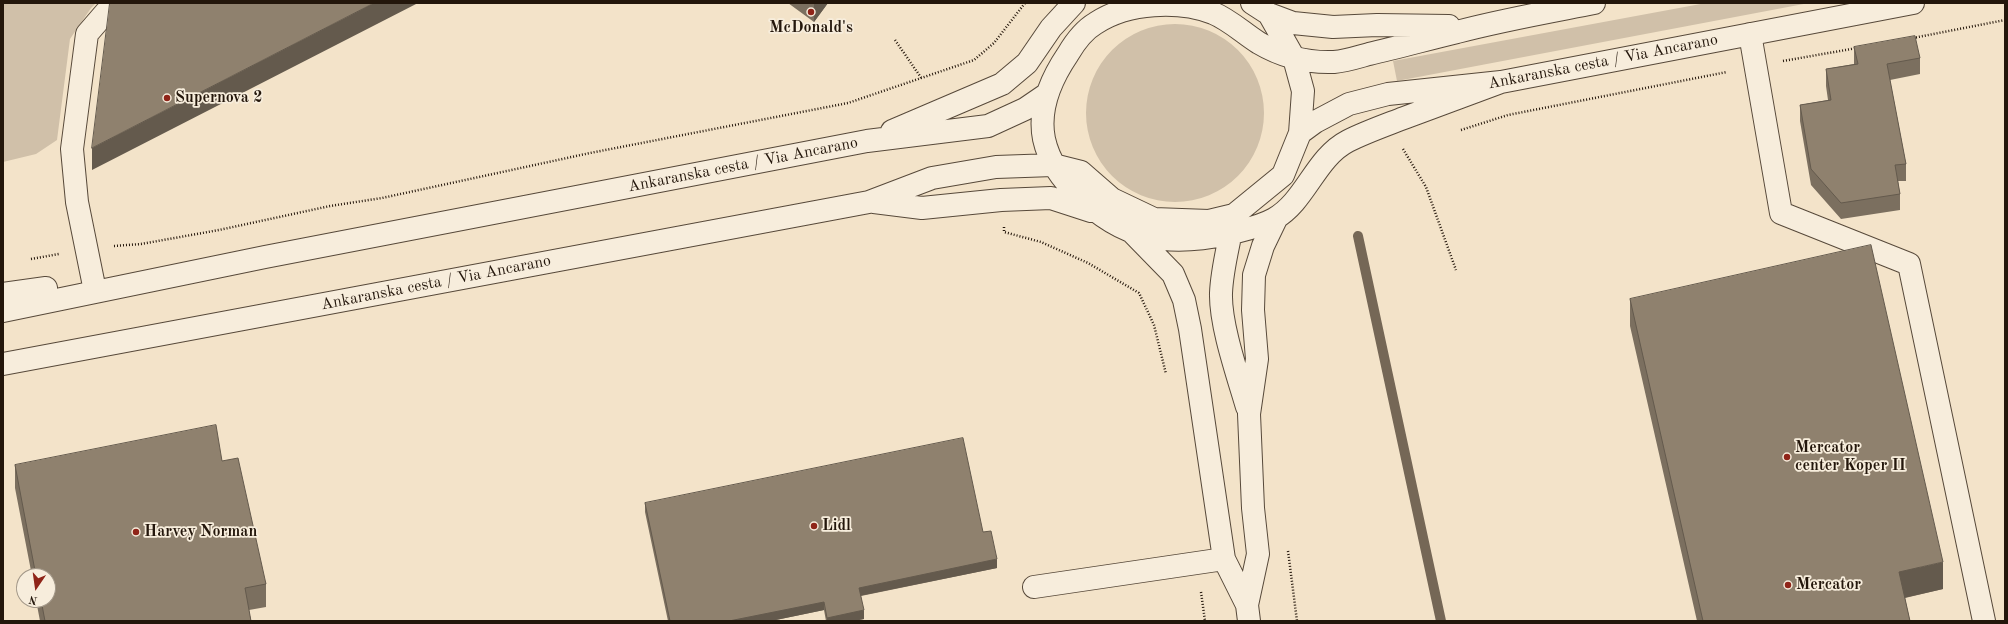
<!DOCTYPE html>
<style>
body{margin:0}
#map{position:relative;width:2008px;height:624px;overflow:hidden;background:#f3e3c9;font-family:"Old Standard TT",serif}
canvas{display:block}
.frame{position:absolute;inset:0;border:4px solid #23160b;pointer-events:none}
.north{position:absolute;left:16px;top:568px;width:40px;height:40px;box-sizing:border-box;background:#f7eddc;border:1px solid #a29788;border-radius:50%;rotate:193deg;font-size:11px;font-weight:700;line-height:16px;text-align:center;color:#23160b}
.north::after{content:'';display:block;margin:auto;width:14px;height:18px;background:#8f2418;clip-path:polygon(50% 0,100% 100%,50% 72%,0 100%)}
</style>
<div id="map">
<canvas width="2008" height="624"></canvas>
<div class="frame"></div>
<div class="north">N</div>
</div>
<script>
const c = document.querySelector('canvas').getContext('2d');
c.lineJoin = 'round';
function fillPath(path, color) {
  c.fillStyle = color;
  c.fill(path, 'evenodd');
}
function strokePath(path, color, width, dash) {
  c.strokeStyle = color;
  c.lineWidth = width;
  c.lineCap = dash ? 'butt' : 'round';
  c.setLineDash(dash || []);
  c.stroke(path);
}
function write(font, color, halo, rows, align = 'center') {
  c.font = font + ' "Old Standard TT",serif';
  c.lineWidth = 3.5;
  c.setLineDash([]);
  c.textBaseline = 'middle';
  c.strokeStyle = halo;
  c.fillStyle = color;
  for (const [text, x, y, turn = 0] of rows) {
    c.save();
    c.translate(x, y);
    c.rotate((+turn || 0) * Math.PI / 180);
    c.textAlign = isNaN(turn) ? turn : align;
    if (halo) c.strokeText(text, 0, 0);
    c.fillText(text, 0, 0);
    c.restore();
  }
}
fillPath(new Path2D(`
 M3,3H96L91,8L70,39L57,140L36,154L3,162Z
 M1706,3H1809L1397,81L1393,61Z
 M1086 113a89 89 0 1 1 178 0a89 89 0 1 1-178 0Z`), '#d0c0a9');
strokePath(new Path2D(`
 M1358,236L1441,621`), '#756756', 10);
const minor = new Path2D(`
 M1269,14L1293,23L1333,27L1377,25L1449,26
 M1750,34L1781,213L1909,264L1984,621
 M1501,82C1469,94 1437,106 1404,118C1386,125 1366,132 1348,141C1315,158 1306,201 1274,219C1260,227 1243,230 1228,234C1167,247 1123,240 1078,195C1062,179 1049,162 1044,139C1038,109 1051,79 1068,54C1075,42 1084,30 1096,23C1128,2 1179,0 1213,13C1230,20 1243,33 1259,43C1281,56 1308,63 1334,62C1346,61 1358,57 1369,54C1399,47 1428,39 1457,32C1502,20 1548,12 1594,3
 M892,131L1002,84L1027,63L1051,28L1074,3
 M1300,133L1315,122L1349,104L1388,94L1501,82L1913,3
 M874,202L922,208L1001,200L1051,198L1091,211
 M1233,220C1229,245 1222,268 1221,293C1220,325 1238,376 1247,407
 M1133,233L1173,274L1184,300L1190,329L1224,559L1247,605L1249,621
 M93,281L77,202L72,149L87,34L106,12L117,3
 M3,294L46,288
 M3,311L265,257L867,141L988,126L1025,109L1047,94
 M3,364L869,202L932,178L996,167L1053,165L1081,172L1112,199L1154,219L1209,221L1234,215L1283,175L1300,133L1303,91L1294,58L1269,14L1252,3
 M1034,587L1224,559
 M1247,605L1258,554L1253,508L1249,414L1257,359L1253,310L1254,275L1263,246L1276,219`);
strokePath(minor, '#57493a', 24);
strokePath(new Path2D(`
 M1913,38L2005,20
 M895,40L922,79
 M1783,61L1857,48
 M1461,130L1508,115L1727,72
 M1403,149L1426,187L1456,270
 M1004,227V232L1041,242L1088,263L1139,293L1154,325L1166,374
 M114,246L141,244L219,230L330,206L382,198L590,153L848,103L974,60L994,43L1025,3
 M31,259L59,254
 M1288,551L1297,621
 M1201,592L1205,621`), '#23160b', 2.5, [1, 2]);
strokePath(minor, '#f7eddc', 22);
fillPath(new Path2D(`
 M788,3H828L814,22Z
 M1854,47L1920,58V74L1890,80L1906,164V181H1898L1900,194V210L1841,219L1811,185L1800,121V105L1828,100L1826,86V69L1854,64Z
 M1630,299L1943,589L1905,598L1910,621H1697L1630,326Z
 M222,461L266,584V607L249,610L251,621H40L36,600H48V576H32L15,488V465Z
 M645,503L983,532L997,568L861,596L864,619L854,621H826L824,610L771,621H668L645,512Z`), '#7b6f5f');
fillPath(new Path2D(`
 M374,3H418L92,170V148Z
 M814,3H828L814,22Z
 M997,559V568L859,596V588Z
 M1943,562V589L1899,599V572Z
 M824,602V610L771,621H729Z
 M864,610V619L854,621H827V618Z`), '#645a4d');
const building = new Path2D(`
 M110,3H374L92,148Z
 M1915,36L1920,58L1887,64L1906,164L1895,165L1900,194L1841,203L1811,169L1800,105L1831,100L1826,69L1858,64L1854,47Z
 M1871,245L1943,562L1899,572L1910,621H1703L1630,299Z
 M216,425L222,461L238,458L266,584L245,588L251,621H45L41,600H48V576H36L15,465Z
 M963,438L983,532L991,531L997,559L859,588L864,610L827,618L824,602L729,621H670L645,503Z`);
fillPath(building, '#8f816e');
strokePath(building, '#645a4d', 1);
for (const [x, y, r, color] of [
 [811,12,4,"#8f2418"],
 [167,98,4,"#8f2418"],
 [1787,457,4,"#8f2418"],
 [814,526,4,"#8f2418"],
 [136,532,4,"#8f2418"],
 [1788,585,4,"#8f2418"]
]) {
  const dot = new Path2D();
  dot.arc(x, y, r, 0, 2 * Math.PI);
  c.fillStyle = color;
  c.fill(dot);
  strokePath(dot, '#f7eddc', 1.5);
}
write('bold 16px', '#23160b', '#f7eddc', [
 ["McDonald's",811,28,"center"],
 ["Supernova 2",175,98],
 ["Mercator",1795,448],
 ["center Koper II",1795,466],
 ["Lidl",822,526],
 ["Harvey Norman",144,532],
 ["Mercator",1796,585]
], 'left');
write('16px', '#23160b', '#f7eddc', [
 ["Ankaranska cesta / Via Ancarano",1603,62,-11],
 ["Ankaranska cesta / Via Ancarano",743,165,-11],
 ["Ankaranska cesta / Via Ancarano",436,283,-11]
]);
</script>
